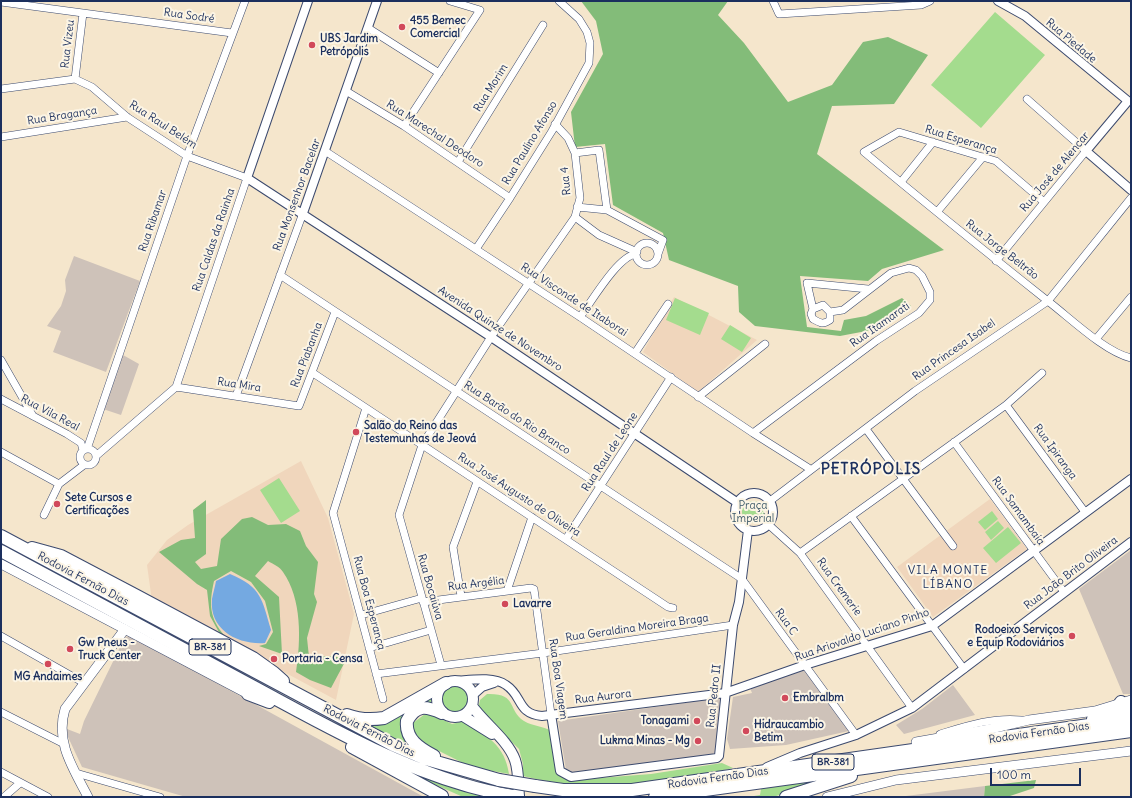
<!DOCTYPE html>
<meta charset="utf-8">
<style>
body{margin:0}
#map{position:relative;width:1132px;height:798px;overflow:hidden;background:#f5e6cc;font-family:Delius,sans-serif}
canvas{display:block}
.frame{position:absolute;inset:0;border:2px solid #1b2f5e;pointer-events:none}
.scale{position:absolute;left:990px;top:768px;width:91px;height:18px;box-sizing:border-box;border:2px solid #1b2f5e;border-top:0;padding-left:5px;font-size:12px;line-height:14px;white-space:nowrap;color:#1b2f5e;-webkit-text-stroke:3px #fcf5e5;paint-order:stroke}
</style>
<div id="map">
<canvas width="1132" height="798"></canvas>
<div class="frame"></div>
<div class="scale">100 m</div>
</div>
<script>
const c = document.querySelector('canvas').getContext('2d');
c.lineJoin = 'round';
function fillPath(path, color) {
  c.fillStyle = color;
  c.fill(path, 'evenodd');
}
function strokePath(path, color, width, dash) {
  c.strokeStyle = color;
  c.lineWidth = width;
  c.lineCap = dash ? 'butt' : 'round';
  c.setLineDash(dash || []);
  c.stroke(path);
}
function write(font, color, halo, rows, align = 'center') {
  c.font = font + ' Delius,sans-serif';
  c.lineWidth = 4;
  c.setLineDash([]);
  c.textBaseline = 'middle';
  c.strokeStyle = halo;
  c.fillStyle = color;
  for (const [text, x, y, turn = 0] of rows) {
    c.save();
    c.translate(x, y);
    c.rotate((+turn || 0) * Math.PI / 180);
    c.textAlign = isNaN(turn) ? turn : align;
    if (halo) c.strokeText(text, 0, 0);
    c.fillText(text, 0, 0);
    c.restore();
  }
}
fillPath(new Path2D(`
 M674,297L757,340L698,392L643,352Z
 M301,461L328,518L354,614L336,700L152,601L147,565L167,540L188,525Z
 M990,499L1027,549L933,617L897,567Z`), '#f0d6bc');
fillPath(new Path2D(`
 M74,256L140,281L106,372L53,352L61,331L47,326L61,306L66,291L65,280Z
 M123,355L139,364L121,415L100,408Z
 M1131,550V694H1123L1079,589Z
 M131,636L424,797H186L82,767L68,737L67,729L80,734L84,721L125,637Z
 M805,670L849,731L786,745L730,749L727,739L733,697L752,693L750,688Z
 M953,685L975,715L904,734L896,725L922,709Z
 M725,697L716,754L575,776L566,770L558,721Z
 M985,786L984,797H898Z`), '#cec2b9');
fillPath(new Path2D(`
 M995,12L1045,55L981,128L931,85Z
 M675,298L709,313L700,335L666,320Z
 M730,325L751,338L742,352L721,339Z
 M279,478L300,511L281,523L260,490Z
 M742 512a11 11 0 1 1 22 0a11 11 0 1 1-22 0Z
 M992,511L998,519L985,530L978,522Z
 M998,521L1004,528L991,540L985,532Z
 M1008,527L1021,543L996,563L983,548Z
 M441 700a14 14 0 1 1 28 0a14 14 0 1 1-28 0Z
 M432,692L431,703L409,712L414,748L366,724Z
 M487,694C518,693 507,710 524,721C532,726 543,726 551,731L558,774L573,780L651,774L722,763L733,768C668,784 589,793 523,776V764L519,749L478,709L480,700Z
 M425,714H431L452,724L464,721C487,736 505,745 509,774L471,767L417,740L412,732L413,723Z
 M378,756L491,797H463L407,772Z
 M815,780H826L773,797H748L760,795L761,789Z`), '#a4dc8e');
fillPath(new Path2D(`
 M581,1H728L718,15L744,43L788,102L832,85L863,42L888,37L928,55L894,104L832,106L817,154L944,250L882,269L868,281L800,276L807,327L841,331L844,320L866,316L902,298L911,306L877,329L840,336L755,326L739,312L738,286L669,260L663,233L613,205L605,144L575,147L571,112L603,54L596,21Z
 M206,500V554L195,562L201,569L217,566L221,539L242,519L252,517L268,525L286,524L300,531L306,546L318,562L314,594L317,602L307,638L309,657L328,656L347,658L331,688L310,680L296,672C301,640 302,599 283,572C280,567 273,564 268,561L255,576L279,597L282,654L259,646L266,644L273,632L265,601L251,582L231,571L214,581C209,604 209,618 225,636L220,634L210,616L207,590L197,584L159,552L181,540L195,538L193,510Z
 M1036,780L1034,788L1007,797H984L985,786Z`), '#83bc79');
fillPath(new Path2D(`
 M230,574C262,587 262,600 271,630L265,643C238,645 209,630 212,599C213,593 215,587 216,581Z`), '#74a9e1');
const minor = new Path2D(`
 M773,1L779,14L921,5L930,1
 M1,2L232,33
 M368,28L439,73
 M75,79L92,87L127,117L187,156L247,178L176,387L96,456
 M75,79L83,13
 M1,89L75,79
 M346,91L404,126L510,198
 M555,124L568,138L575,153L580,198L575,217L599,235L637,252
 M404,126L480,10L450,1
 M1,137L127,117
 M325,151L580,317L753,433L810,469
 M575,153L599,150L607,210
 M458,162L543,25
 M901,182L933,142
 M1044,202L996,161L899,132L864,152C925,203 986,252 1049,302C1070,318 1105,352 1131,358
 M577,207L607,210L663,240L658,254
 M937,212L983,157
 M636 254a11 11 0 1 1 22 0a11 11 0 1 1-22 0Z
 M476,249L510,198L552,131L589,63L590,43L587,32L579,19L559,1
 M996,261L1086,151L1027,99
 M280,275L742,579L856,735
 M813,309L807,283L868,289
 M580,317C592,301 618,256 636,254
 M1096,339L1131,297
 M635,353L668,304
 M1,360L33,416
 M313,373L668,607L673,608
 M176,387L299,406L335,312
 M236,396L303,213
 M698,397L765,344
 M1,399L67,434L81,443L83,450
 M1006,405L1085,512
 M366,408L333,513L383,699
 M866,429L953,546
 M753,433L876,341L919,313L930,300V292L922,276L916,270L909,268L891,273L843,310L830,312V320C823,325 820,323 813,319L811,314L813,309L823,305L830,312
 M954,442L1064,592
 M80 457a8 8 0 1 1 16 0a8 8 0 1 1-16 0Z
 M87,449L187,156L245,1
 M1,452L59,484
 M770,501L915,391L1048,301L1131,198
 M44,515L59,484L84,465
 M851,516L964,669
 M769,525L800,553L912,708
 M566,539L671,377
 M800,553L1006,405L1042,373
 M507,591L532,517
 M461,596L453,547L477,482
 M423,602L531,588L534,589L551,714
 M361,615L422,598
 M1,636L84,683
 M369,648L431,630
 M441,665L399,515L422,445L491,337L575,217
 M376,674L543,653L733,625
 M1,712L62,743
 M940,734C966,726 993,717 1021,720
 M1,772L48,797
 M76,773L160,797
 M4,797L20,783`);
const tertiary = new Path2D(`
 M308,1L247,178L491,337L738,503
 M998,1L1025,16L1128,101L1086,151L1131,190
 M303,213L377,1
 M735 512a19 19 0 1 1 38 0a19 19 0 1 1-38 0Z
 M456,681C471,680 493,676 506,685C523,696 517,714 542,716L725,693L805,665L932,626L1131,479
 M473,695L482,687L494,683
 M551,714L560,771L571,777L717,758L719,756L733,625L739,602L748,530
 M767,767L800,753L856,735L912,708L1131,542`);
const secondary = new Path2D(`
 M1,564L248,694
 M916,742L990,729L1029,720L1095,711L1131,700
 M88,797C73,768 55,742 65,709L125,629
 M827,797L896,780L1131,751`);
const primary = new Path2D(`
 M437 699a18 18 0 1 1 36 0a18 18 0 1 1-36 0Z
 M472,706C484,723 508,740 515,760C519,771 518,785 519,797
 M463,716L492,734`);
const motorway = new Path2D(`
 M1,536L393,745L426,759L499,780
 M32,548L61,556L137,596L253,658L274,673L283,681
 M1,551C84,596 168,641 252,686C336,731 422,782 518,797
 M248,694L269,702
 M1113,713L1131,710
 M347,715C360,720 371,720 384,718L446,683
 M1093,719L1113,713L1121,702
 M352,747L442,796
 M434,756C419,748 405,739 407,721C416,704 426,706 442,713
 M535,786L563,790H632L1131,719
 M655,797L1131,731
 M786,797L851,776`);
strokePath(minor, '#3c4a6e', 8);
strokePath(tertiary, '#3c4a6e', 10);
strokePath(secondary, '#3c4a6e', 10);
strokePath(primary, '#3c4a6e', 12);
strokePath(motorway, '#3c4a6e', 14);
strokePath(minor, '#fff', 7);
strokePath(tertiary, '#fff', 8);
strokePath(secondary, '#fff', 9);
strokePath(primary, '#fff', 10);
strokePath(motorway, '#fff', 12);
const motorwayBridge = new Path2D(`
 M499,780L535,786`);
strokePath(motorwayBridge, '#3c4a6e', 14, []);
strokePath(motorwayBridge, '#fff', 12);
for (const [x, y, r, color] of [
 [402,27,4,"#d1495b"],
 [312,45,4,"#d1495b"],
 [356,432,4,"#d1495b"],
 [57,504,4,"#d1495b"],
 [505,604,4,"#d1495b"],
 [1072,636,4,"#d1495b"],
 [70,649,4,"#d1495b"],
 [274,659,4,"#d1495b"],
 [48,664,4,"#d1495b"],
 [785,698,4,"#d1495b"],
 [697,721,4,"#d1495b"],
 [746,731,4,"#d1495b"],
 [698,741,4,"#d1495b"]
]) {
  const dot = new Path2D();
  dot.arc(x, y, r, 0, 2 * Math.PI);
  c.fillStyle = color;
  c.fill(dot);
  strokePath(dot, '#fcf5e5', 1.5);
}
for (const [x, y, w] of [
 [210,647,42],
 [833,762,42]
]) {
  const box = new Path2D();
  box.roundRect(x - w / 2, y - 8, w, 16, 3);
  c.fillStyle = '#fcf5e5';
  c.fill(box);
  strokePath(box, '#1b2f5e', 1);
}
write('bold 10px', '#1b2f5e', null, [
 ["BR-381",210,647],
 ["BR-381",833,762]
]);
write('11px', '#1b2f5e', '#fcf5e5', [
 ["Rua Sodré",189,16,8],
 ["Rua Piedade",1071,41,40],
 ["Rua Vizeu",68,44,-83],
 ["Rua Morim",491,88,-58],
 ["Rua Bragança",62,116,-9],
 ["Rua Raul Belém",163,125,33],
 ["Rua Marechal Deodoro",435,134,33],
 ["Rua Esperança",961,140,17],
 ["Rua Paulino Afonso",530,143,-59],
 ["Rua José de Alencar",1055,172,-50],
 ["Rua 4",566,181,-96],
 ["Rua Monsenhor Bacelar",297,195,-70],
 ["Rua Ribamar",153,221,-71],
 ["Rua Caldas da Rainha",214,240,-71],
 ["Rua Jorge Beltrão",1002,250,38],
 ["Rua Visconde de Itaborai",574,300,33],
 ["Rua Itamarati",880,325,-35],
 ["Avenida Quinze de Novembro",500,329,33],
 ["Rua Princesa Isabel",954,350,-35],
 ["Rua Piabanha",307,355,-69],
 ["Rua Mira",239,385,9],
 ["Rua Vila Real",50,413,28],
 ["Rua Barão do Rio Branco",517,418,33],
 ["Rua Raul de Leone",610,452,-57],
 ["Rua Ipiranga",1055,452,54],
 ["Rua José Augusto de Oliveira",519,495,33],
 ["Rua Samambaia",1018,511,54],
 ["Rua João Brito Oliveira",1071,573,-37],
 ["Rodovia Fernão Dias",83,579,28],
 ["Rua Argélia",476,584,-7],
 ["Rua Bocaiúva",430,587,74],
 ["Rua Cremerie",839,587,54],
 ["Rua Boa Esperança",369,603,75],
 ["Rua C",786,622,54],
 ["Rua Geraldina Moreira Braga",637,628,-8],
 ["Rua Ariovaldo Luciano Pinho",862,635,-19],
 ["Rua Boa Viagem",558,679,82],
 ["Rua Pedro II",714,696,-84],
 ["Rua Aurora",603,697,-7],
 ["Rodovia Fernão Dias",369,731,27],
 ["Rodovia Fernão Dias",1039,733,-8],
 ["Rodovia Fernão Dias",718,778,-8]
]);
write('bold 11px', '#1b2f5e', '#fcf5e5', [
 ["455 Bemec",410,21],
 ["Comercial",410,34],
 ["UBS Jardim",320,39],
 ["Petrópolis",320,52],
 ["Salão do Reino das",364,426],
 ["Testemunhas de Jeová",364,439],
 ["Sete Cursos e",65,498],
 ["Certificações",65,511],
 ["Lavarre",513,604],
 ["Rodoeixo Serviços",1064,630,"right"],
 ["e Equip Rodoviários",1064,643,"right"],
 ["Gw Pneus -",78,643],
 ["Truck Center",78,656],
 ["Portaria - Censa",282,659],
 ["MG Andaimes",48,677,"center"],
 ["Embralbm",793,698],
 ["Tonagami",689,721,"right"],
 ["Hidraucambio",754,725],
 ["Betim",754,738],
 ["Lukma Minas - Mg",690,741,"right"]
], 'left');
write('11px', '#3d5a6a', '#fcf5e5', [
 ["Praça",753,506],
 ["Imperial",753,519]
]);
c.letterSpacing = '1px';
write('12px', '#1b2f5e', '#fcf5e5', [
 ["VILA MONTE",948,571],
 ["LÍBANO",948,585]
]);
c.letterSpacing = '0px';
c.letterSpacing = '1px';
write('bold 15px', '#1b2f5e', '#fcf5e5', [
 ["PETRÓPOLIS",871,470]
]);
c.letterSpacing = '0px';
</script>
